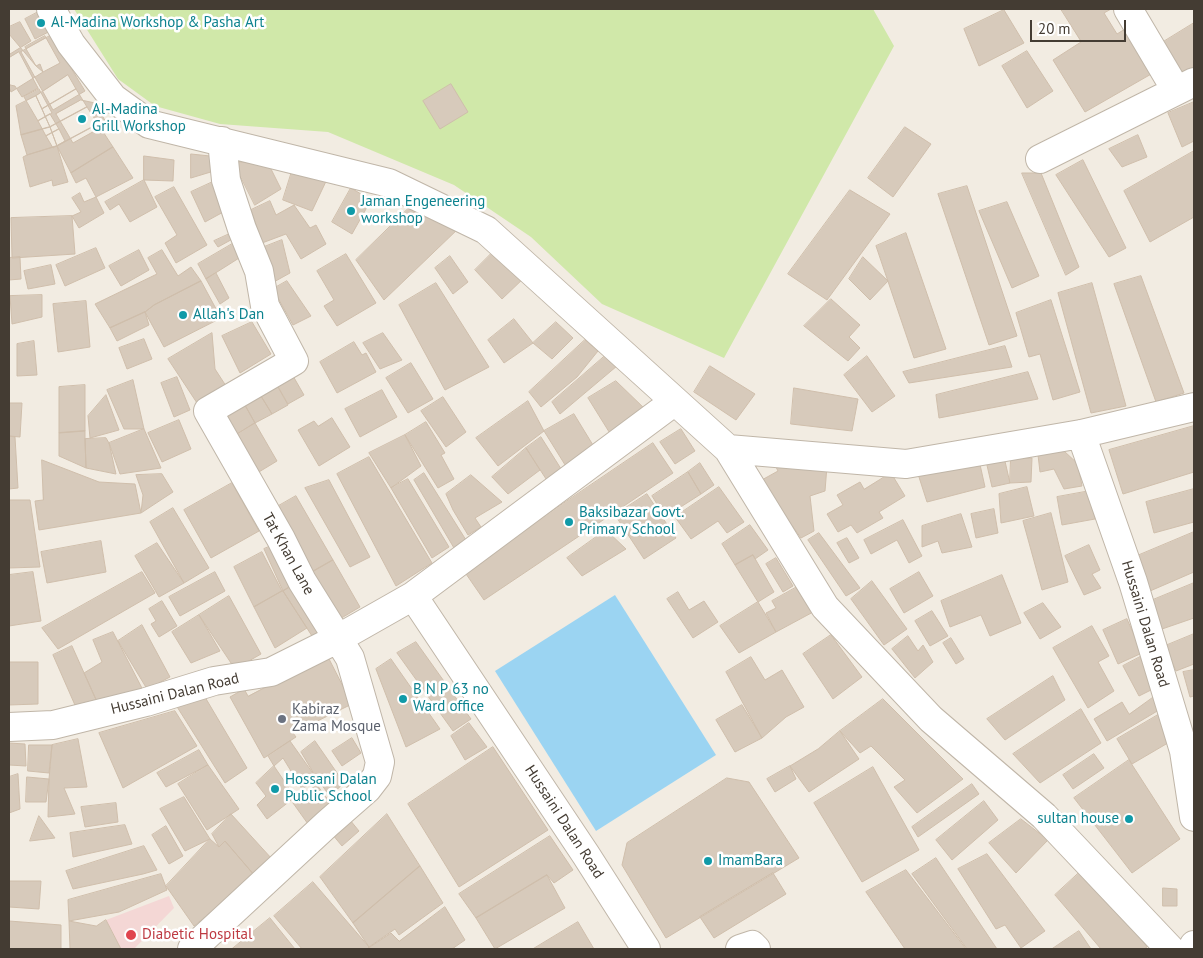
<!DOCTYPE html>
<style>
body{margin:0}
#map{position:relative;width:1203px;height:958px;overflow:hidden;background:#f2ece2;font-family:"PT Sans",sans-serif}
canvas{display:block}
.frame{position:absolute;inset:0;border:10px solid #443c33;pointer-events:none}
.scale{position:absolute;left:1030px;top:20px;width:96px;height:22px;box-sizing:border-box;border:2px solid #443c33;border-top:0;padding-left:6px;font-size:15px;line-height:18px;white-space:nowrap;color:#443c33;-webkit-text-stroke:4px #fff;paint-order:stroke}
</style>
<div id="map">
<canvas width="1203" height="958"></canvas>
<div class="frame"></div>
<div class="scale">20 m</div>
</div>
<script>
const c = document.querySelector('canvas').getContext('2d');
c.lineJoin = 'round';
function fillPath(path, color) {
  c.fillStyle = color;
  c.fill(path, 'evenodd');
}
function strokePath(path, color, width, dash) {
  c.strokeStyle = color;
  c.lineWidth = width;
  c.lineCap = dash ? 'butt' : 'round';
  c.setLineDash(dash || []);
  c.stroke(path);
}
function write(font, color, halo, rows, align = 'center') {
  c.font = font + ' "PT Sans",sans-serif';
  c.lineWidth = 5;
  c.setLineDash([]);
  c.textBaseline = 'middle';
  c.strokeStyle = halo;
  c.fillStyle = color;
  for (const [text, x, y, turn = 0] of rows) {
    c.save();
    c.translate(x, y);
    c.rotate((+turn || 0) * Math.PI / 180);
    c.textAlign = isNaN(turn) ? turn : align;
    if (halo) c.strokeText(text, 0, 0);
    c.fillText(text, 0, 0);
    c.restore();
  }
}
fillPath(new Path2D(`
 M169,896L174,908L134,949H121L106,920Z`), '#f4d7d5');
fillPath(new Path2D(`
 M74,9H873L894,46L724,358L602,304L531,237L454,185L328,132L220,124L155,106L118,79Z`), '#d0e8a9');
fillPath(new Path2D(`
 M615,595L716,755L596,831L495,671Z`), '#9bd4f2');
const building = new Path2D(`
 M44,9L56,28L35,39L25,19Z
 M1061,9H1111L1104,13L1117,34L1133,24L1160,69L1085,112L1053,60L1081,42Z
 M1004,10L1024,43L979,66L964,29Z
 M20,22L31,41L10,54L9,51V27Z
 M1194,23V68L1179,76L1160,44Z
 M57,32L76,65L71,68L85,91L53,110L21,52Z
 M9,34L36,66L43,72L11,92L9,87Z
 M45,36L60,63L43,72L40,64L36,66L25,47Z
 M1027,51L1053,91L1027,108L1002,66Z
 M19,52L38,88L22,97L15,86L10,85L9,83V58Z
 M68,75L76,89L42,109L36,96Z
 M451,84L468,112L440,129L423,101Z
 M39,89L52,113L38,121L24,97Z
 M76,89L87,107L50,127L42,109Z
 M36,96L50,127L21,135L16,106Z
 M81,100L95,103L107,124L73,143L56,114Z
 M1194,102V141L1182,147L1168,113Z
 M87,107L98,124L57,146L50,127Z
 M50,114L59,129L46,136L38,121Z
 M98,124L113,147L71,173L57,146Z
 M50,127L57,146L27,155L21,135Z
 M905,127L931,144L893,197L868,178Z
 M59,129L65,141L53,148L46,136Z
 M1138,135L1147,157L1122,167L1109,149Z
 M57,146L68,182L53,186L52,180L30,187L23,157L27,155Z
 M113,147L133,178L96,197L86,178L76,183L71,173Z
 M1194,151V217L1150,242L1124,191Z
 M191,154L210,156L214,171L191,178Z
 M144,156L174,160L173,181L144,180Z
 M1083,160L1126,248L1109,257L1056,175Z
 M233,161L269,165L281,189L255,205Z
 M293,168L329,175L312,211L283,200Z
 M1022,173H1041L1079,267L1066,275Z
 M144,180L157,207L130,222L119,204L110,210L105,202Z
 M217,180L227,210L205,222L191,192Z
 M967,186L1017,336L989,345L938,194Z
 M174,187L207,245L176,263L165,243L177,235L155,197Z
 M351,188L371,200L352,234L332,222Z
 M850,190L890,214L827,300L788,274Z
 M80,193L84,202L96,197L104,213L79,228L72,216L81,212L72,198Z
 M270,201L276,215L294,205L310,228L316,225L326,244L301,259L286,234L262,243L251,210Z
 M1007,202L1039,276L1012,288L979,211Z
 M411,206L459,228L384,300L356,260Z
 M72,216L75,254L12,258L11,218Z
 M236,231L238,236L218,247L214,241Z
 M906,233L946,349L914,358L876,246Z
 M239,240L247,253L206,279L198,264Z
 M282,240L290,273L272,283L259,249Z
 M96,248L105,268L65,286L56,265Z
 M496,249L525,277L502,299L475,270Z
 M139,250L149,270L121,286L109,266Z
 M162,250L178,276L191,267L201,281L154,305L145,312L110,328L95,304L157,274L148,258Z
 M346,254L376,303L337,326L324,306L334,300L317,271Z
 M450,256L468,282L453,294L435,268Z
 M20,257L21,279L9,280V258Z
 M863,257L888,281L870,300L849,279Z
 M51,265L55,284L28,289L24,271Z
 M216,273L229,298L220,304L206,279Z
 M1141,276L1184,393L1156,402L1114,284Z
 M201,281L221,318L164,347L145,312L154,305Z
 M287,281L311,316L293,325L273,289Z
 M436,283L489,367L445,390L399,305Z
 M1092,283L1126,406L1091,413L1058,293Z
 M42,295V317L12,324L10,296Z
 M831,299L860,325L849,337L860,348L848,361L804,326Z
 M1051,300L1080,392L1053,400L1040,354L1029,357L1016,313Z
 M86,301L90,347L58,352L53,304Z
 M145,312L149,325L117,341L110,328Z
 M514,319L533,343L504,363L488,340Z
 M252,322L271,354L240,373L222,336Z
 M556,322L573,338L552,359L533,343Z
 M212,333L215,369L228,389L199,406L168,359Z
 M383,333L402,360L380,369L363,343Z
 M144,339L152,359L127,369L119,348Z
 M585,340L598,351L577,377L541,407L529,392Z
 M34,341L37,375L17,376V344Z
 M354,342L362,355L366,353L376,372L337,393L320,362Z
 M1005,346L1012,367L909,383L903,372Z
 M606,355L617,366L560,414L552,402Z
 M867,356L895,396L872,412L844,375Z
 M411,363L433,399L408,413L386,378Z
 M710,366L755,394L736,420L694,392Z
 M289,369L304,395L288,404L273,378Z
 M1028,372L1038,399L939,418L936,395Z
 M177,377L190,410L174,417L161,383Z
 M273,378L288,405L272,414L256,388Z
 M133,380L144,429H124L107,390Z
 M616,381L645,409L611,435L588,398Z
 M85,385V431L59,433V387Z
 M256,388L272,414L255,423L241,398Z
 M794,388L858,399L852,431L791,424Z
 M382,390L397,417L360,437L345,409Z
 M106,395L119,430L90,438L88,416Z
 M443,397L466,432L446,447L421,411Z
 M241,398L255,423L227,440L212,414Z
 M528,401L544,431L498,466L476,438Z
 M9,403H22L20,437L9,436Z
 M574,414L596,450L567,468L544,431Z
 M332,418L350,447L319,466L298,430L314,421L318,426Z
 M179,420L191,449L162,462L148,433Z
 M426,422L445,453L441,455L454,479L438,488L405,435Z
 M255,423L277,461L249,478L227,441Z
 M1194,426V472L1123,494L1109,450Z
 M144,429L161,468L120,474L109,443Z
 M681,429L695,451L675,464L660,442Z
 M85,431V439L86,468L59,456V433Z
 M405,435L421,466L391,488L369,453Z
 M9,436L15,437L18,488L9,489Z
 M541,437L563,472L548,482L526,448Z
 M106,438L109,443L116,474L86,468L85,439Z
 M653,443L673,473L484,600L464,571Z
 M526,448L540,470L508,494L492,477Z
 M1064,451L1078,464L1082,486L1064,489L1054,469L1040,472L1038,455Z
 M369,457L432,563L396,586L337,474Z
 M1004,457L1010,483L992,487L986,461Z
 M1011,458H1032L1031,482L1010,483Z
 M42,460L99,482L135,484L141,513L39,530L35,501L43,500Z
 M979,460L985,487L927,502L918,474Z
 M788,462L827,466L825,491L810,496L814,531L801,538L760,481L778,471L776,467Z
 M700,463L714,485L701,494L688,472Z
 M688,472L701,494L665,517L652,496Z
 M424,473L466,540L454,548L414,480Z
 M891,473L905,496L879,512L883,518L857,533L851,525L838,532L827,514L843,505L837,495L860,482L864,489Z
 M162,474L173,492L141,513L143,495L136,475Z
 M471,475L502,502L475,518L481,527L468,535L453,510L446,494Z
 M408,479L449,547L432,558L391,488Z
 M329,480L370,557L350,567L305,488Z
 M232,483L259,531L211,558L184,510Z
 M719,487L744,522L727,533L718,521L691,539L675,517Z
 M1027,487L1034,516L1001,523L999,494Z
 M1194,489V522L1154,533L1146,502Z
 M1090,491L1095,519L1062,525L1057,497Z
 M647,494L676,538L644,559L615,515Z
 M296,496L333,560L305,576L268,512Z
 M9,500H30L40,567L9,568Z
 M173,508L209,568L184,583L150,522Z
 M994,509L998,533L976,538L971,514Z
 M1051,513L1068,582L1042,590L1023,521Z
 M961,514L972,547L942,553L938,541L922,547V526Z
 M903,520L922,556L909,563L897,540L871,554L864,540Z
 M750,525L768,550L755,559L753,555L735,565L722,544Z
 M606,530L626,549L582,576L567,558Z
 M1194,532V572L1150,591L1137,556Z
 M819,533L860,588L846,596L808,540Z
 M847,538L859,558L849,563L837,543Z
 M101,541L106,572L47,583L41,552Z
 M280,542L298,582L283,591L264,549Z
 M157,543L184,583L159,597L135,556Z
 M1089,545L1100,570L1092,574L1101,588L1084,595L1065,556Z
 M262,552L282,591L254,607L234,567Z
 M753,555L774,592L758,602L735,565Z
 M776,558L793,586L783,592L766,564Z
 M333,560L360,607L333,623L305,576Z
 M33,572L41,621L9,626V575Z
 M142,572L155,593L58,649L42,628Z
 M215,572L225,591L180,616L169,597Z
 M919,572L933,596L904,613L890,589Z
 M1002,575L1021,623L990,636L981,615L950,627L941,601Z
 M872,581L907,629L884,645L851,599Z
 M298,582L327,627L312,636L283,591Z
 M1194,583V618L1162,629L1148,602Z
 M797,587L815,611L776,632L766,613L776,608L772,601Z
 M282,591H283L307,628L275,648L254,607Z
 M678,592L689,610L704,601L718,622L693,638L667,599Z
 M229,596L261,654L235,669L199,615Z
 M162,601L177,626L159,637L151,624L156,621L149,609Z
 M758,602L776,632L739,653L720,626Z
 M1043,603L1061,627L1040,639L1024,613Z
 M932,611L948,636L930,646L915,621Z
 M199,615L220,651L191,663L172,632Z
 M1127,619L1142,653L1118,664L1103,630Z
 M142,625L170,677L147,689L118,641Z
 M1092,626L1109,656L1098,662L1114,691L1088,708L1053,648Z
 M113,632L144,692L98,704L84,673L102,662L93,640Z
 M1194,634V664L1176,671L1165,646Z
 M831,635L862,677L833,699L803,654Z
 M908,636L918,651L923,645L933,662L915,678L892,649Z
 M951,638L964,659L956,664L943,643Z
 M416,642L471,719L453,731L397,653Z
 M72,646L98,704L78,712L53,655Z
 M327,655L352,704L293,733L296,737L264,758L230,697L244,689L248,696Z
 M751,657L765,680L782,670L804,707L786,717L762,738L726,672Z
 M1140,657L1155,688L1139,696L1123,666Z
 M391,659L440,729L406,747L376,669Z
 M9,662H38V704L9,705Z
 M1194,670V696L1190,697L1183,672Z
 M1053,676L1065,700L1005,740L987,719Z
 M202,692L247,768L225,783L174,702Z
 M1158,694L1164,707L1107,741L1094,719L1122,702L1129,714Z
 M883,699L963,779L917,813L894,787L905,780L871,746L860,753L840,731Z
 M742,705L762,738L735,752L716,720Z
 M1081,709L1101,743L1040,783L1013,754Z
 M175,711L197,746L123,788L99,733Z
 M1158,715L1173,740L1132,764L1117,739Z
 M469,723L487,747L465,760L451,736Z
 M840,731L859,759L809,792L790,766L818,749Z
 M352,738L361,753L342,766L332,751Z
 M78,739L87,787L64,788L75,814L48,817L49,779L52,745Z
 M290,741L317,779L302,789L283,758L274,766L268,756Z
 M315,741L344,783L330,796L317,779L301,752Z
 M9,743L25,744L26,766L9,765Z
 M29,745H52L49,773L28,771Z
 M493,747L548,830L459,887L408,804Z
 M199,750L208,765L166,787L157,773Z
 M1094,754L1104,768L1073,789L1063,775Z
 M1129,760L1180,839L1132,873L1074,798Z
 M208,765L239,809L207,830L178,784Z
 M274,766L295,797L267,819L257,805L266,796L256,783Z
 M790,766L796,779L775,792L767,779Z
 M873,767L919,850L862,882L814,803Z
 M18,774L20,809L9,813V777Z
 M27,777L49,779L46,802H26Z
 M727,778L749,782L799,858L666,938L622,865L627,843Z
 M972,784L979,794L918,837L912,827Z
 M317,785L332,805L308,824L293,803Z
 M184,797L210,839L185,851L160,809Z
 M984,801L998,820L952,860L936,840Z
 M116,803L118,822L85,827L81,807Z
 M231,814L272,859L255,876L225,841L219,847L212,834Z
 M387,814L420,866L353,923L320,877Z
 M39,816L55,838L30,841Z
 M1021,819L1048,840L1016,873L989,843Z
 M350,820L359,831L342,846L332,834Z
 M125,825L132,844L73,857L70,833Z
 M166,826L183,856L169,864L152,835Z
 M550,836L573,870L554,883L547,875L476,918L459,894Z
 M210,839L219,847L225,841L255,876L194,926L166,886Z
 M144,846L157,870L143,874L73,889L66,871Z
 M987,854L1045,931L1021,948L1005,925L996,929L958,869Z
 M936,858L997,949H967L912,874Z
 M420,866L443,903L399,935L395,929L369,947L353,923Z
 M906,870L966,949H905L866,892Z
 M1081,871L1125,917L1147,947L1144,949H1101L1055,895Z
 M773,873L786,894L714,938L700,917Z
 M161,874L167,890L119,912L69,921L68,900Z
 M547,875L565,908L495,949L476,918Z
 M9,881H41L39,909L9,907Z
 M313,882L369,947L367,949H302L274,916Z
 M1163,888L1177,889V906H1163Z
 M445,907L465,940L452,949H367L391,933L399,941Z
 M270,918L295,949H232Z
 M106,920L121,949H70L69,921L96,926Z
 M9,921L61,925V949H9Z
 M578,922L594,949H533Z
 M1079,931L1091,949H1052Z`);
fillPath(building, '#d7cabb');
strokePath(building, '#cfbeab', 1);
const minor = new Path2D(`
 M51,9L71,44L113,98L149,124L389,183L486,230L728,449L825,607L931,719L1044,816L1170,949
 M1128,9L1176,90
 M1040,159L1194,82
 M1081,434L1133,582L1184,751L1194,817
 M728,449L906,464L1081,434L1194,407
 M413,596L586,855L646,949
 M9,727L53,725L146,702L214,681L271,672L339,638L413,596L675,401
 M192,949L327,824L367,789L377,776L380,762L350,658L302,581L281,539L208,411L294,361L265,306L259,271L242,229L226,180L222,141
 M740,949L752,945L756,949
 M1194,949V945`);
strokePath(minor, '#c0b6a8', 30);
strokePath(minor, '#fff', 28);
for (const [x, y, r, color] of [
 [41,23,5,"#0f9aa8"],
 [82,119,5,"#0f9aa8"],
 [351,211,5,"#0f9aa8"],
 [183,315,5,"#0f9aa8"],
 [569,522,5,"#0f9aa8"],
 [403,699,5,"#0f9aa8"],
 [282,719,5,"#6b7280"],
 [275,789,5,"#0f9aa8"],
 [1129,819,5,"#0f9aa8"],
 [708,861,5,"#0f9aa8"],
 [131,935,6,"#e0444e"]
]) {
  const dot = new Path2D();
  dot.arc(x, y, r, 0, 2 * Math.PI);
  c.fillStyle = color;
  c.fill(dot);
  strokePath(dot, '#fff', 2);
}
write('15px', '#0d838f', '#fff', [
 ["Al-Madina Workshop & Pasha Art",51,23],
 ["Al-Madina",92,110],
 ["Grill Workshop",92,127],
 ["Jaman Engeneering",361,202],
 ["workshop",361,219],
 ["Allah's Dan",193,315],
 ["Baksibazar Govt.",579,513],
 ["Primary School",579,530],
 ["B N P 63 no",413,690],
 ["Ward office",413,707],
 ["Hossani Dalan",285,780],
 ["Public School",285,797],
 ["sultan house",1119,819,"right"],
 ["ImamBara",718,861]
], 'left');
write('15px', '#443c33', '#fff', [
 ["Tat Khan Lane",288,554,61],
 ["Hussaini Dalan Road",1145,624,73],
 ["Hussaini Dalan Road",175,694,-14],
 ["Hussaini Dalan Road",564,822,57]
]);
write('15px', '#5b616d', '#fff', [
 ["Kabiraz",292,710],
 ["Zama Mosque",292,727]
], 'left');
write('15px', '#be3a42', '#fff', [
 ["Diabetic Hospital",142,935]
], 'left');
</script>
